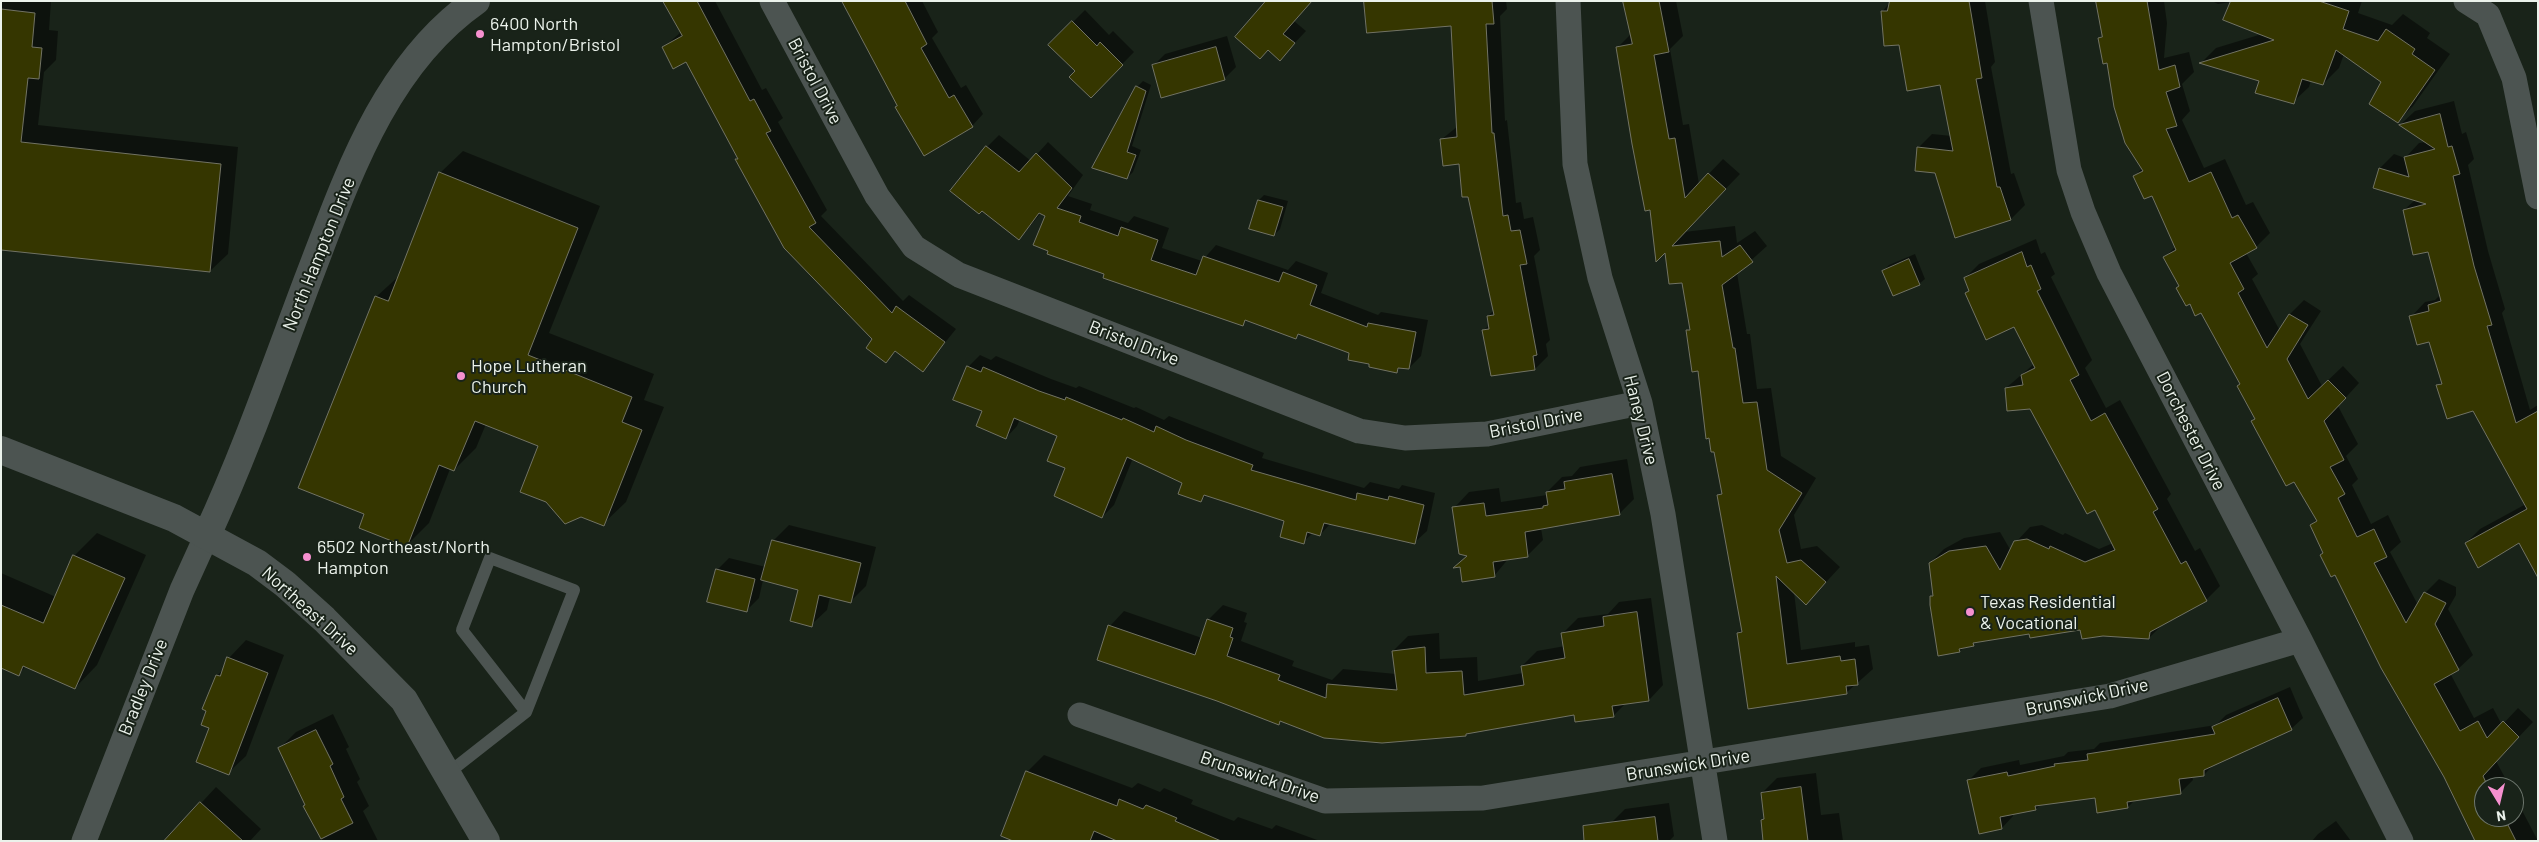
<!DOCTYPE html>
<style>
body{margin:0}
#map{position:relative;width:2539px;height:842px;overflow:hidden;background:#192319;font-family:Barlow,sans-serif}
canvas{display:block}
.frame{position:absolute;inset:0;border:2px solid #ebf2eb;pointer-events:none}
.north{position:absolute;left:2474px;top:777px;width:50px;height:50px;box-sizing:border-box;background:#192319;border:1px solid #6d766d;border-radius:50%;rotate:171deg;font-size:14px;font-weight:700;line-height:20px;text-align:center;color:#ebf2eb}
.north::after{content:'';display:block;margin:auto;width:18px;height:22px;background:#f690cf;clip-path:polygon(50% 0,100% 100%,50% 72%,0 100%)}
</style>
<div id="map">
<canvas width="2539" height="842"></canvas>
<div class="frame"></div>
<div class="north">N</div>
</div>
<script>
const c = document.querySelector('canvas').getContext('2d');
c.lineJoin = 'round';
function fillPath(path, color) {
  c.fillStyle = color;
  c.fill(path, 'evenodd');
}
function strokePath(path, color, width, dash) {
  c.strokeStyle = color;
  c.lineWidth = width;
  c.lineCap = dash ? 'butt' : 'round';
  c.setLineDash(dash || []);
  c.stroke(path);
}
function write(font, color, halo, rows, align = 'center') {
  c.font = font + ' Barlow,sans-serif';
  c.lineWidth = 4;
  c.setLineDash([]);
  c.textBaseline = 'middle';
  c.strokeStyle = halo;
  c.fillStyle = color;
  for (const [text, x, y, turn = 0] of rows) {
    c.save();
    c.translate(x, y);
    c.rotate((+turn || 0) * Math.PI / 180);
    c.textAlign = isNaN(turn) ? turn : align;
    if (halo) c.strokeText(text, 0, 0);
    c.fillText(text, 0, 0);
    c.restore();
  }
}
fillPath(new Path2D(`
 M1,1H51L49,30L58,31L56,60L44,72L38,125L238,147L228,254L210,271L1,249Z
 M665,1H715L762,90L766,88L783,118L778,122L827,210L821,216L903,301L909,295L956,329L923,370L896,351L886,361L874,339L736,160L739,157L686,60L664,47L681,32Z
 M843,1H922L938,32L932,38L961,88L966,85L983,114L972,126L898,105Z
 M1365,1H1506L1507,9L1500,16L1505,121L1507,120L1516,203L1521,202L1524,219L1533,217L1540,250L1534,256L1550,340L1546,344L1548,356L1535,369L1484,330L1489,325L1488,316L1494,310L1460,162L1442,139L1458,126L1452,25Z
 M1624,1H1676L1683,36L1670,49L1683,125L1689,124L1699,184L1723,159L1740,174L1684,232L1735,226L1737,243L1755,231L1767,246L1737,273L1747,334H1750L1757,389L1771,388L1781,456L1816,478L1794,515L1801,549L1817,546L1840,567L1806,604L1794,592L1801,650L1855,642V647L1869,645L1873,669L1846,693L1749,707L1738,633L1742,629L1719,496L1722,492L1699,370L1687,331L1691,327L1683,281L1666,250L1651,208L1617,48L1631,34Z
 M1891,1H1985L1995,62L1991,67L2011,174L2014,173L2025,205L2011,219L1956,236L1936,172L1918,148L1932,134L1952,136L1941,84L1900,43L1882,12Z
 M2097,1H2164L2167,23L2164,58L2189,52L2194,72L2182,84L2190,111L2182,120L2204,168L2225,159L2246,205L2253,202L2270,233L2256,247L2246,253L2258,274L2252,279L2280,331L2290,314L2304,300L2321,311L2300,344L2322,386L2343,366L2359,383L2338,406L2358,444L2346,456L2358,479L2352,485L2371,524L2388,515L2401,542L2390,552L2418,605L2425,593L2439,579L2456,587V595L2448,609L2473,655L2458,669L2450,673L2474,718L2493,708L2502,725L2518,708L2533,722L2496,761L2510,787H2484V817H2514V795L2538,841H2476L2445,776L2412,716L2409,718L2403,707L2325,553L2311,525L2317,519L2294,480L2253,421L2255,418L2241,383L2202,311L2190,303L2165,257L2176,246L2153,194L2135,176L2142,168L2100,38L2103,35Z
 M2212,1H2362L2358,13L2392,25L2403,14L2430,33L2427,38L2450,54L2413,106L2397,122L2383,81L2344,54L2339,68L2323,84L2311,80L2309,87L2293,102L2261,81L2201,63L2216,48L2262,34L2231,2L2218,4Z
 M1085,10L1109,35L1113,31L1134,52L1091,96L1076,71L1050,45Z
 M1294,21L1306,31L1291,47L1268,49Z
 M1227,36L1236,67L1224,79L1153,66L1165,54Z
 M1143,81L1151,85L1132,146L1141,150L1133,172L1127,178L1094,167L1137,87Z
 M2454,101L2462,134L2466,132L2474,159L2468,165L2488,251L2505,309L2502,313L2530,410L2538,405V575L2519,541L2466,543L2480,529L2526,504L2474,409L2438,386L2442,381L2430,340L2411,317L2425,302L2435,300L2441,294L2429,251L2404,210L2415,200L2374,187L2380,168L2394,154L2405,158L2419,143L2426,142L2401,124L2415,111Z
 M999,135L1031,161L1048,142L1083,175L1068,196L1092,204L1090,210L1128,223L1134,216L1169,228L1162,248L1202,261L1216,245L1288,270L1296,261L1328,273L1321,293L1378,315L1381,312L1428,320L1421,356L1409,368L1401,367L1396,371L1300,333L1296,337L1247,319L1242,324L1106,274L1049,250L1046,216L1041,213L1019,239L987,147Z
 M463,151L600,206L549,333L654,374L644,400L664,407L626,502L603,524L581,515L539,445L486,424L476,448L454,470L450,469L429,523L406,546L366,514L376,297L400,275L440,173Z
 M1264,195L1288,201L1280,229L1274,235L1259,200Z
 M2036,239L2041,254L2045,252L2055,274L2051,277L2092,360L2085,368L2106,408L2120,400L2171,494L2167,499L2195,551L2200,548L2220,586L2206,600L2163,624L2149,638L2082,629L2030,632L1977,641L1959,651L1931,597L1934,593L1930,563L1944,549L1964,538L2000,532L2011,551L2016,542L2030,527L2042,525L2063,535L2065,533L2099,549L2113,543L2095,509L2030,408L2006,388L2034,364L2015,326L1967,293L1970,290L1965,278L1979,264Z
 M1915,254L1925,279L1919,284L1883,271L1889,265Z
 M980,355L991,360L996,356L1051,379L1076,388L1079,386L1134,408L1136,407L1164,420L1169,416L1264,453L1262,458L1364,488L1370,482L1399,489L1402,485L1435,493L1427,531L1415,542L1331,523L1320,535L1313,533L1303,542L1286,520L1207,494L1201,501L1183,482L1133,458L1114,505L1102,517L1067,468L1059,435L1020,419L1017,426L1006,438L984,411L968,367Z
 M1627,459L1634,499L1619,514L1541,528L1543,540L1528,555L1509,558L1494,576L1468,555L1454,508L1469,492L1499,488L1501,502L1547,495V492L1562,477L1572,476L1580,467Z
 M789,525L876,547L866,586L850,602L830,597L827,610L811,625L799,589L763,580L759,598L747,610L717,570L729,558L766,567L773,541Z
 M97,533L146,555L97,665L75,688L26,666L19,674L1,666V573L56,597L74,556Z
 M1651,598L1663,685L1649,700L1626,703L1613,716L1576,714L1469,732L1466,735L1282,720L1279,723L1218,700L1098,659L1110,626L1124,611L1202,638L1208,620L1223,605L1247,613L1244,622L1247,623L1241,641L1294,661L1292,666L1332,680L1343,669L1396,674L1393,651L1408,636L1439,633L1440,659L1477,657L1478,681L1523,673L1522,666L1537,651L1565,646L1563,633L1578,618L1608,614L1619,602Z
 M246,640L284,655L246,756L228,773L211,728L217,676L225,667L229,658Z
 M2290,687L2303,718L2291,729L2215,763L2204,775L2192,776L2193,780L2181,792L2135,800L2128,807L2096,796L2041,804L2036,809L2013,813V816L2002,828L1969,780L1981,768L2019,760L2020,765L2064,756L2068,752L2094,749L2100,743L2216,725L2226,715Z
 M333,714L349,747L346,749L360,779L357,782L369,806L363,811L378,841H322L279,749L296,732Z
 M1044,755L1132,788L1138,783L1160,792L1164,788L1193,800L1191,804L1234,821L1238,817L1272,829L1276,825L1320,841H1017L1027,772Z
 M1816,773L1821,815L1839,813L1843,841H1765L1762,793L1777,778Z
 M216,787L261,829L250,841H166Z
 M1669,803L1674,836L1669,841H1612L1610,824L1625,809Z
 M2336,821L2351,841H2312L2318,834Z`), '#0007');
const building = new Path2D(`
 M663,1H697L750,101L754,99L771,131L766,133L816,223L809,227L892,313L896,306L945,342L923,372L895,351L886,363L866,348L872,339L784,248L735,159H738L686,62L673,69L662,47L682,36Z
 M842,1H905L927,44L921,48L949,98L954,95L973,127L924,156L895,107L897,106Z
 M1266,1H1312L1283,34L1295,43L1280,61L1268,50L1260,59L1235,37Z
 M1364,1H1492L1494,24H1486L1492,133H1494L1503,216L1508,215L1511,231L1520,230L1527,264L1520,265L1537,355L1533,356L1535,370L1491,376L1482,330L1489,329L1487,316L1494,315L1468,197H1462L1459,164L1443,166L1440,139L1457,137L1451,26L1367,33Z
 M1623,1H1659L1669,52L1654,55L1669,139L1675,138L1685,198L1708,173L1726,189L1672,246L1720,241L1722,257L1740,245L1753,262L1722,285L1733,348H1735L1743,403L1757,402L1767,470L1802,493L1779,530L1787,563L1801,560L1826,582L1806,605L1776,576L1787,664L1840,656L1841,661L1855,659L1858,685L1846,686L1847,694L1748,709L1737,633L1742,632L1717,495L1722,494L1714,452H1711L1709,438L1706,439L1698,371L1692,372L1686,330H1690L1682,283L1669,284L1665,253L1656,262L1650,210L1645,211L1632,144L1616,47L1632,44Z
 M1890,1H1969L1982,78L1976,79L1997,187H2000L2011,220L1955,238L1935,173L1915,171L1917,147L1953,151L1940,85L1907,91L1899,45L1884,46L1881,11H1887Z
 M2096,1H2147L2159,70L2175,65L2180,87L2166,92L2177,126L2166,129L2189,182L2211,172L2232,218L2238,215L2257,248L2230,263L2244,289L2238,293L2267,348L2289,314L2308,325L2287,359L2308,399L2328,380L2346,398L2324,421L2344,460L2330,467L2345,494L2338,498L2357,537L2374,529L2387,557L2374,563L2406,623L2424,592L2446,603L2435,624L2459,670L2434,684L2460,731L2478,721L2487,738L2503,721L2519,737L2483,776L2488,787H2484V817H2504L2516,841H2475L2444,777L2381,668L2335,575L2331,577L2320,555L2323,553L2310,525L2317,521L2294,482L2286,486L2251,421L2255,419L2237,386L2240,384L2201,313L2195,316L2190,304L2186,306L2176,288L2179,286L2163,257L2176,250L2152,196L2144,199L2133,176L2143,171L2125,143L2114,107L2107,63L2103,64L2098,38L2102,37Z
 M2231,1H2319L2349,11L2343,29L2378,41L2386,29L2415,49L2412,54L2435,70L2398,123L2369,104L2381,82L2336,50L2323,85L2302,79L2294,104L2255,93L2259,81L2199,63L2274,40L2223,20Z
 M1,9L35,13L32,47L42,48L39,79L28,78L21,142L221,164L210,272L1,250Z
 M1072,21L1097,46L1100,42L1123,65L1091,98L1069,77L1075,71L1048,45Z
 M1216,47L1225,80L1161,98L1152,65Z
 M1136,86L1146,91L1127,152L1136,155L1127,179L1092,168Z
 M2440,114L2448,147L2452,146L2460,174L2453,176L2474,266L2492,325L2487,326L2516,423L2538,411V578L2519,543L2478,568L2465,543L2527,509L2473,411L2447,419L2436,385L2442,384L2429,342L2417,345L2409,316L2429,311L2428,305L2441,301L2428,252L2413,255L2403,210L2426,204L2373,188L2379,168L2409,177L2404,157L2435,149L2399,125Z
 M986,146L1019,172L1036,153L1072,188L1057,208L1081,216L1079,222L1118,236L1121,227L1158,240L1151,260L1196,275L1203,256L1279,282L1283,272L1317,285L1310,305L1367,327L1368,323L1416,332L1409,369L1398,368L1397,373L1369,367V364L1348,360L1349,353L1298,334L1296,339L1245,320L1243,326L1103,278L1104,274L1047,254L1048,251L1033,245L1045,216L1039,213L1019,240L982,211L979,214L950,191Z
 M439,172L578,228L528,355L632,397L622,422L642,430L604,526L581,517L565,524L546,502L520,492L538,446L475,421L454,471L439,465L407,547L359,528L364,514L298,488L375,296L388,301Z
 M1258,200L1283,207L1274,236L1249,229Z
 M2022,252L2027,267L2031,265L2041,289L2037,291L2079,375L2070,380L2091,421L2105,413L2158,509L2153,512L2181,564L2186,561L2207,601L2150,632L2149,639L2103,636L2082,639L2080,630L2030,638L2029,634L1973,643L1974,646L1959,649L1960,652L1938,656L1930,605V596H1933L1929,563L1949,551L1986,546L2000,570L2014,541L2027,539L2049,549L2050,546L2085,562L2115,550L2095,510L2087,514L2030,409L2007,411L2005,388L2023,385L2021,375L2035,368L2014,327L1986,340L1965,293L1969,291L1964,278Z
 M1909,259L1920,285L1893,296L1882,271Z
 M967,366L981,372L983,367L1039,391L1065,400L1066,397L1122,420L1123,418L1154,432L1156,426L1186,440L1253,465L1251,470L1356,500L1357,493L1388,500L1389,496L1424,505L1415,544L1324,523L1320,536L1307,532L1304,544L1280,537L1284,521L1204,495L1201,502L1178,494L1182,483L1127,457L1102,518L1054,496L1065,468L1047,461L1057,436L1014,418L1006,439L976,426L982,411L953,400Z
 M1612,474L1620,515L1525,532L1528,557L1493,562L1495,577L1462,582L1460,567L1453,568L1467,556L1459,554L1452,507L1484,503L1486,516L1543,508V506L1548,505L1546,492L1565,489L1564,482Z
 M772,540L861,563L851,603L819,595L812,627L790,621L798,590L761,580Z
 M73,555L125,578L75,689L23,666L19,676L1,668V605L43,623Z
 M716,569L755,579L747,612L707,602Z
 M1637,612L1649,701L1612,706L1614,717L1575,722L1574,715L1466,734V736L1382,743L1324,738L1280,721L1279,725L1217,701L1097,660L1108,625L1195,655L1207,619L1233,628L1230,637L1233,638L1227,656L1280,675L1278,680L1326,698L1327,684L1397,690L1392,651L1425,647L1426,673L1462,671L1464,695L1524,685L1521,666L1565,658L1561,633L1604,626L1603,617Z
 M227,657L268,673L229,775L196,762L209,728L201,725L206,711L202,709L216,675L220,676Z
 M2278,698L2292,730L2204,770V776L2179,779L2181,794L2127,802L2128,808L2097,813L2095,798L2035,806L2036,810L2000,817L2002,829L1979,834L1967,780L2007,772L2008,776L2055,766L2054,764L2088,760L2087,754L2215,734L2212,727Z
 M316,730L333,764L330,766L344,797L341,799L353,823L321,839L303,806L305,805L278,748Z
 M1026,771L1117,806L1119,799L1143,809L1146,805L1177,818L1175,821L1221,841H1117L1094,831L1090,841H1013L1001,836Z
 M1801,787L1808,841H1763L1761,820L1764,819L1761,793Z
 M200,802L243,841H164Z
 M1655,817L1658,841H1584L1583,826Z`);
fillPath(building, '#353600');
strokePath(building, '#727364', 1);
strokePath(new Path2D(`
 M447,774L526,712L574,590L490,558L462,630L526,712`), '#4c5451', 12);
strokePath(new Path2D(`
 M772,1L877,196L914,247L959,275L1359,431L1405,438L1487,434L1640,403
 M1568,1L1575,164L1600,278L1640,403L1663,514L1715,841
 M2041,1L2069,170L2083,212L2109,273L2300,640L2401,841
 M2466,1L2488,15L2514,78L2538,197
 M1080,715L1325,801L1483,798L2110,696L2300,640
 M84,841L182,590L207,535`), '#4c5451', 25);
strokePath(new Path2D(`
 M1,450L174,518L257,563L285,584L324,619L404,700L486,841
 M207,535C245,453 275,367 307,282C346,181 383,66 476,1`), '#4c5451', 28);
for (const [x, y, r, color] of [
 [480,34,5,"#f690cf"],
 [461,376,5,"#f690cf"],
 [307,557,5,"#f690cf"],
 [1970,612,5,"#f690cf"]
]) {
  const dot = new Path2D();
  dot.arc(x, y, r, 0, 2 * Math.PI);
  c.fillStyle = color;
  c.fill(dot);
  strokePath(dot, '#192319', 2);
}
write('18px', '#ebf2eb', '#192319', [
 ["6400 North",490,24],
 ["Hampton/Bristol",490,45],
 ["Hope Lutheran",471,366],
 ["Church",471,387],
 ["6502 Northeast/North",317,547],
 ["Hampton",317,568],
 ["Texas Residential",1980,602],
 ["& Vocational",1980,623]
], 'left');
write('18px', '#ebf2eb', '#192319', [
 ["Bristol Drive",815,81,62],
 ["North Hampton Drive",319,254,-68],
 ["Bristol Drive",1134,343,21],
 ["Haney Drive",1641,420,76],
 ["Bristol Drive",1536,423,-11],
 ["Dorchester Drive",2191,431,63],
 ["Northeast Drive",310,611,42],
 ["Bradley Drive",143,687,-68],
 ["Brunswick Drive",2087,697,-12],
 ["Brunswick Drive",1688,765,-9],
 ["Brunswick Drive",1260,777,19]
]);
</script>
